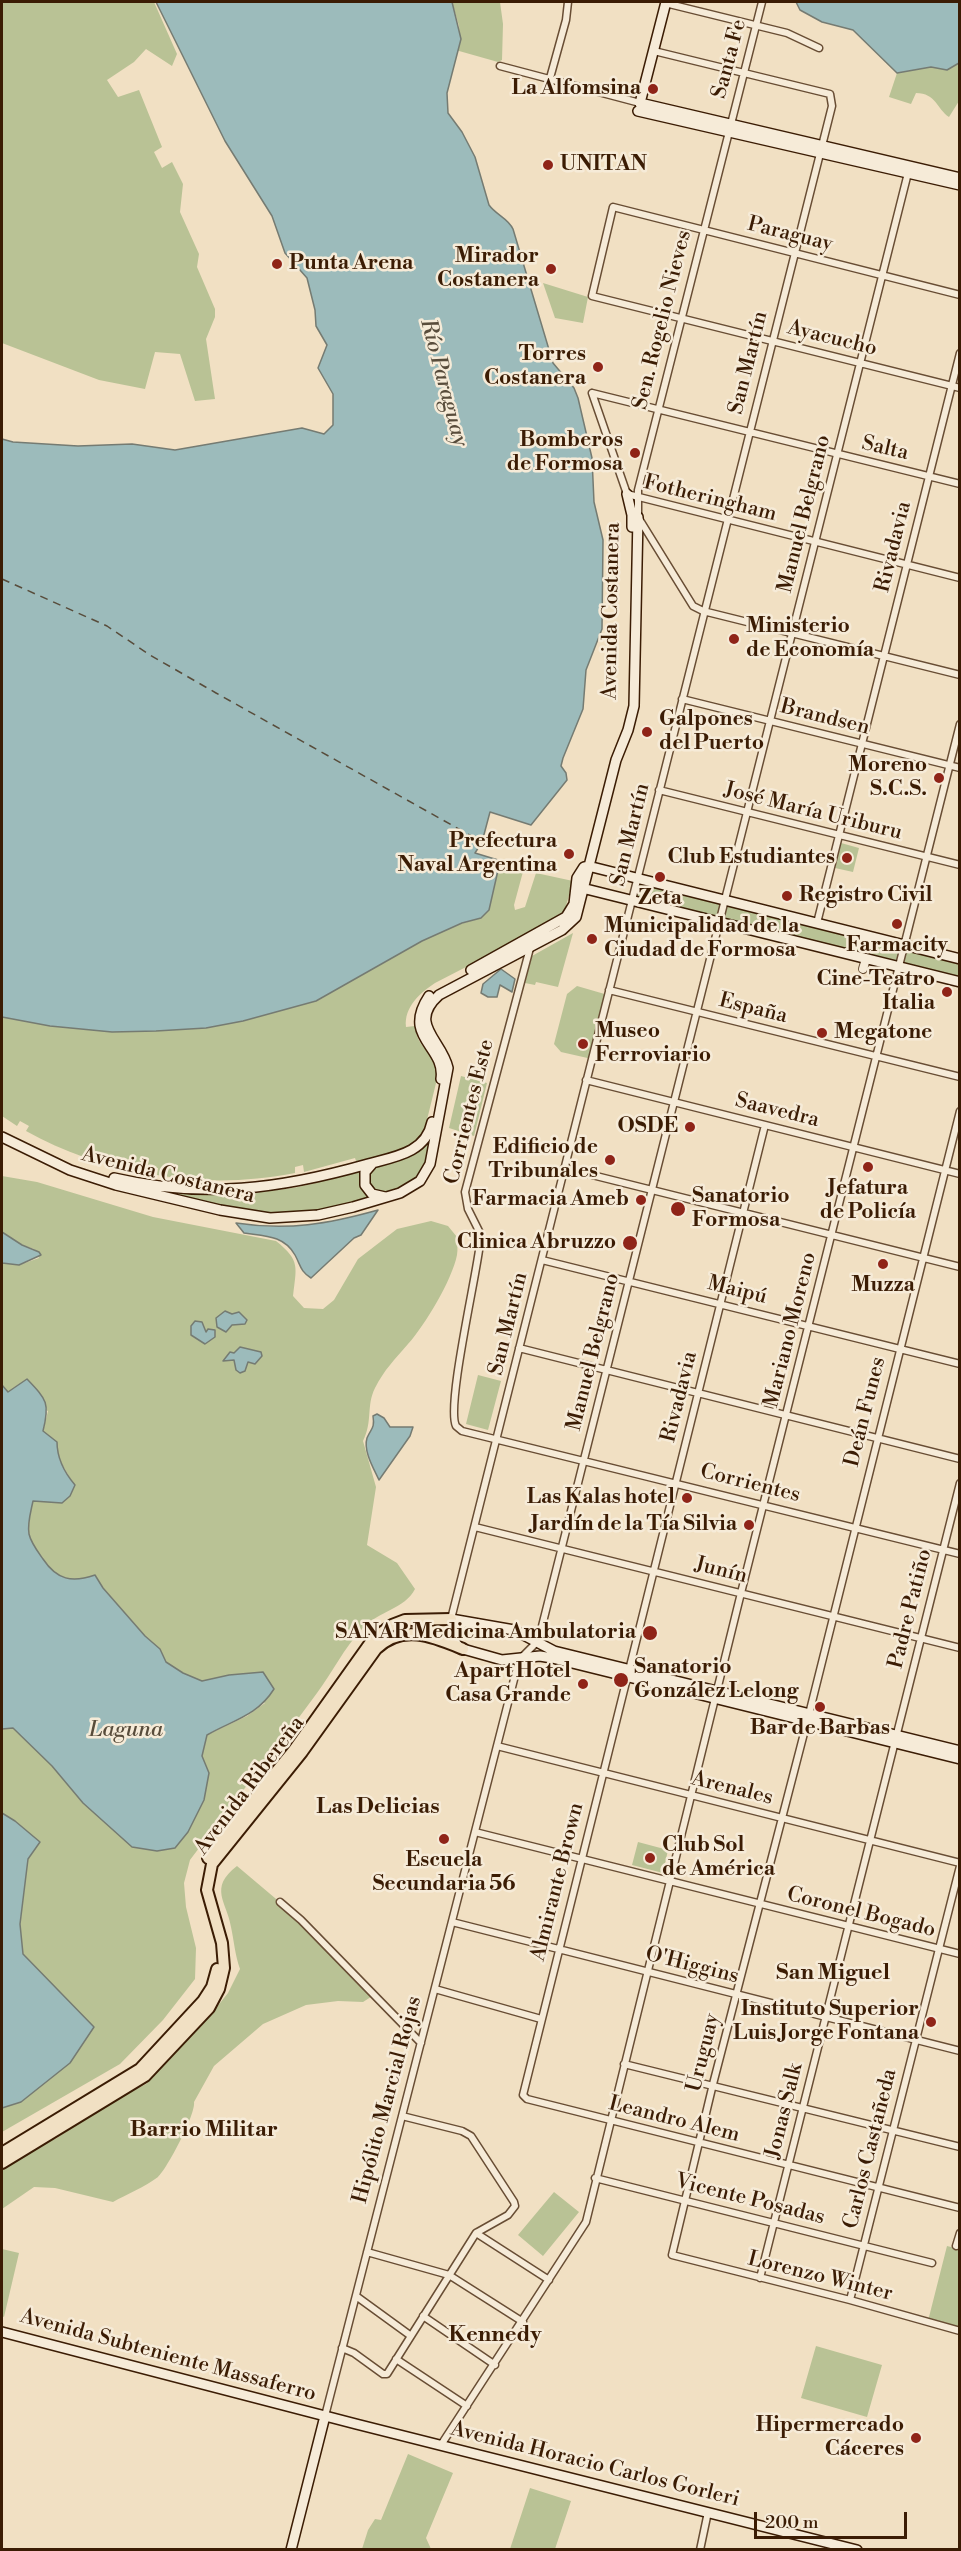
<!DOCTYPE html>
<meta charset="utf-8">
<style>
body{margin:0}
#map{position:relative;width:961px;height:2551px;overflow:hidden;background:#f1e0c3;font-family:"Libre Bodoni",serif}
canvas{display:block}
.frame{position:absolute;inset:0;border:3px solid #3b1c04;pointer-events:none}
.scale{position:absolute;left:754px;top:2512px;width:153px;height:27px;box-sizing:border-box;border:3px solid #3b1c04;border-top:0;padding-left:8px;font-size:18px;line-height:21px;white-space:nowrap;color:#3b1c04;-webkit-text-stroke:4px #f6ebd8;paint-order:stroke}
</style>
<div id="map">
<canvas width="961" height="2551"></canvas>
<div class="frame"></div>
<div class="scale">200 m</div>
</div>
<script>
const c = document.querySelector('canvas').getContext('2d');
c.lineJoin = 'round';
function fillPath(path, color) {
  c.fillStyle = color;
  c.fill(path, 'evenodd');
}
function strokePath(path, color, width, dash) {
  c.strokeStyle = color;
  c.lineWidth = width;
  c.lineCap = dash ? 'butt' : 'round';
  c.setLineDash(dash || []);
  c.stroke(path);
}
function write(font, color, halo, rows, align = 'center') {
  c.font = font + ' "Libre Bodoni",serif';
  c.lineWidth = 5;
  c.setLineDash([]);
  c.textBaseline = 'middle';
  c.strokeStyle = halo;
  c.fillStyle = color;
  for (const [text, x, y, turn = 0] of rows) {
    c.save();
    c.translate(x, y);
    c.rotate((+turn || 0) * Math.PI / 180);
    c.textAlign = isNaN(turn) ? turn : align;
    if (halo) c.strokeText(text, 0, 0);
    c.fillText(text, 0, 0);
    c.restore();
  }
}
fillPath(new Path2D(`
 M2,2H154L177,54L172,66L146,49L134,62L107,80L118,97L139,90L162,147L154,152L162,168L172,162L183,184L180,212L199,254L197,267L215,309V317L206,339L215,399L195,401L180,354L155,352L145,389L99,380L2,343Z
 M452,2H500L503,24L502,60L498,62L452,49L460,42L459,26Z
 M959,63V101L949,117C937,109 936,93 916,93L911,104L889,97L897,73L931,67L947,70Z
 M543,283L588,297L583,323L555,318Z
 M841,843L859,848L853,872L835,868Z
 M498,860L524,868L514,905L515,910L525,907L536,873L573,881L564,913L537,927L528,935L435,983C420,993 404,1007 406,1027L415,1026C416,1048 437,1054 438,1075L423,1136L408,1147L357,1164L355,1158L304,1172L303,1165L295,1167V1173C248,1182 204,1183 157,1175L158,1168L149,1167L148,1174C106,1166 63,1152 26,1131L29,1126L20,1121L17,1126L2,1116V1017L42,1024L243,1021L316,1001L422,941L460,924L481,918L489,909L498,871Z
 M637,883L959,963V978L633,896Z
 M573,933L558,987L536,982L535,985L525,983L532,956Z
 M577,986L608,995L592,1059L561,1052L554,1044L567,994Z
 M461,1076L487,1083L474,1136L449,1128Z
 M430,1141C425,1168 423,1178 397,1190C385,1195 380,1195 371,1187L368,1173C387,1155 411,1163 430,1141Z
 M361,1170L362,1190L370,1200L332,1209L284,1215L233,1211L150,1188C199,1192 249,1196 298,1187C319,1183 340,1176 361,1170Z
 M2,1176L37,1182L153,1217L276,1241C301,1261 296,1267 293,1296L304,1308L323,1309L334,1300L358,1259L397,1229L431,1221L448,1226L457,1237C457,1243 458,1249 457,1255C452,1280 425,1325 408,1344C395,1359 384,1370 375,1388C366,1406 373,1421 363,1441L376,1487L367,1545L397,1563L415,1589C405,1609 378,1611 362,1629C344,1648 332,1673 317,1693C276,1749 232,1804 190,1860L184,1883L186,1907L196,1948L195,1979L163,2020L120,2064L2,2132V2108L21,2102L38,2087L48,1981L23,1954L20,1924L28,1859L40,1842L15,1821L2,1813V1729L13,1728L52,1766L83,1803L104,1819L202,1756L207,1735L247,1716L265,1703L229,1675L202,1681L183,1673L166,1662L160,1649L145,1636L103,1588L96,1576C85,1579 74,1582 63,1579C48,1575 32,1548 29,1534C27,1524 31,1510 33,1500H46L74,1485L43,1431L48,1411L8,1392L2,1385V1263L19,1265L39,1258L34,1249L22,1245L2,1232Z
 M478,1375L501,1381L488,1430L466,1424Z
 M638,1842L668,1850L663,1873L632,1865Z
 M237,1866L301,1920L374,1995L363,2002L338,2001L306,2005L263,2024L214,2066L194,2102C196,2114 167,2169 158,2177C145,2187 127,2194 113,2202L55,2188L34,2187L2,2209V2170L34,2149L57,2138L101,2108L146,2084L204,2023L228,1993L240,1969C235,1955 234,1941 231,1927C227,1902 208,1888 237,1866Z
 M554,2192L579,2212L543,2256L518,2235Z
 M947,2246L959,2249V2329L928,2321Z
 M2,2249L19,2253L4,2317L2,2316Z
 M816,2346L882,2365L867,2417L801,2398Z
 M408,2454L453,2473L426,2538L431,2549H362L368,2530L375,2519L381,2520Z
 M530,2488L571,2501L555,2549H510Z`), '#b9c295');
const water = new Path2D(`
 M156,2H452L461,39L447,93L448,113L462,132L475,157L489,205C496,215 508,218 513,229L553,363L574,388L578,398L592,458L594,502L603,540L602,629L586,670L583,709L563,758L561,766L566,773L567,780L531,825L490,812L482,842L475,853L498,860L499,866L489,910L481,918L462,923L422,941L316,1001L243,1021L206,1028L156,1031L112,1032L50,1026L2,1017V439L13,442L78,446L132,444L175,450L302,428L324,434L333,425V394L318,368L327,345L316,326L315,310L307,278L285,253L272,216L225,141Z
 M796,2H959V63L947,70L931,67L897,73L853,30L822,22L800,10Z
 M501,969L515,979L512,992L500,985L497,997H488L481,993L483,984Z
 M378,1210L361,1235L354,1238L311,1278C300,1271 301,1266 295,1255C284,1235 264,1236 244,1233L236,1223C288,1231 328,1224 378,1210Z
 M2,1232L22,1245L39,1252L41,1255L19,1265L2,1263Z
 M225,1311L232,1314L239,1312L247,1320L245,1324L232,1325L226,1332L217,1327L216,1318Z
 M195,1321L202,1322L206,1332L208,1329L215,1330V1337L205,1344L191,1335V1326Z
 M240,1347L261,1352L262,1356L255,1364L248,1362L245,1371L240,1373L236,1370L234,1360L223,1361L230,1352L234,1353Z
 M27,1379C47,1400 50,1403 43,1431L57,1442C57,1459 64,1472 75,1485L70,1496L62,1503L33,1501C31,1511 27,1524 29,1534C31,1543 38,1552 43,1559C57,1580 72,1583 95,1575L103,1588L145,1636L160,1649L166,1662L183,1673L202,1681L229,1675L263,1672L274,1689C257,1716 233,1720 207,1735L202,1756L209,1773L204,1800L188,1832L175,1848L157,1851L132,1847L83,1803L52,1766L13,1728L2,1729V1385L8,1392Z
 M377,1414L384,1418L390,1427H413L410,1436L379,1480C374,1469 363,1451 367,1438C371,1428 375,1429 373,1416Z
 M2,1813L15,1821L40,1842L28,1859L20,1924L23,1954L94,2027L70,2063L21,2102L2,2108Z`);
fillPath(water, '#9cbbbb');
strokePath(water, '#757b72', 1.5);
strokePath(new Path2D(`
 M2,579L107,626L150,655L216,693L482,842`), '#584c3b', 1.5, [8, 6]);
const minor = new Path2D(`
 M762,2L638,490V517L693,606L703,611L960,675
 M665,3L787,33L819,48
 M500,66L640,103L639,105
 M550,78L566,20L568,2
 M960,295L613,207L592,296L960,388
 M592,393L627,494L960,578
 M592,393L960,484
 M682,699L960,768
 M659,790L960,865
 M817,923L960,353
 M530,948L465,1192L468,1209L480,1233V1243C477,1274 446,1406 456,1426L462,1431L960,1554
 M609,990L960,1077
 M586,1080L960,1174
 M960,1111L809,1714L713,2084L672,2255L850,2300L960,2331
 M765,1125L523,2095L527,2099L960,2208
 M564,1168L960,1267
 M542,1260L960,1364
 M519,1348L960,1459
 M475,1527L960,1648
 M456,1643L458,1629L467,1622
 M460,1646L452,1637L451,1619L832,106L830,94L654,51
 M497,1746L960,1863
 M475,1832L960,1954
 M280,1902L301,1920L421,2043
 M452,1922L960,2051
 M435,1989L541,2019
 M624,2064L960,2147
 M595,2178L932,2263
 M476,2233L549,2280
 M956,2246L960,2233
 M367,2252L449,2275L523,2322
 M760,2278L960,1483
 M356,2296L411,2336
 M850,2300L960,1866
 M423,2316L495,2365
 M342,2348L354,2353L383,2374H387L476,2233L508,2215L515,2206L514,2202L471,2136L462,2131L402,2116
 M396,2359L467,2406
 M325,2416L519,1660L534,1645L541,1630L908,173
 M441,2445L586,2222L741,1593L960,724
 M700,2550L708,2512`);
const tertiary = new Path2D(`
 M863,969L866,959`);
const secondary = new Path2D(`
 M666,2L640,103L960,178
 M638,111L960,185
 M627,494L632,515V527
 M588,866L960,959
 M578,887L960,982
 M471,970L566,917L574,904L577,878L584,867L588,866
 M429,996C401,1038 446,1046 441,1079
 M2,1137L70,1170L116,1185L220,1210L270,1218L318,1215L353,1207L400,1193L420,1181L430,1164L448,1068C442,1040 407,1024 439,995L562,930L576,917L616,760L628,730L634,706L638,517
 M372,1164L365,1172V1185L372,1194L385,1197
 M114,1178C204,1199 280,1189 368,1164C394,1157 426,1153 432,1122
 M451,1619L514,1630L554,1651L960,1751
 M463,1649L502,1660L540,1656L552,1658L960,1759
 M2,2332L356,2424L857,2550
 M291,2550L325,2416`);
const primary = new Path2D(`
 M208,1858L218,1843L294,1750L373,1639L392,1625L405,1620L451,1619
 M2,2153L140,2069L203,2001L212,1987L217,1969
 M2,2163L145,2076L209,2008L219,1989L224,1968L222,1943L207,1890L212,1864L302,1752L376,1649C403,1623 434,1637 463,1649`);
strokePath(minor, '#684d34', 9);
strokePath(tertiary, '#684d34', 10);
strokePath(secondary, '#3b1c04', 12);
strokePath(primary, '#3b1c04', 14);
strokePath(minor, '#f6ebd8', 6);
strokePath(tertiary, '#f6ebd8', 8);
strokePath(secondary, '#f6ebd8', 9);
strokePath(primary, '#f1e0c3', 10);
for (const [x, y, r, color] of [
 [653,89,6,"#8f2418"],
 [548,165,6,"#8f2418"],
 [277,264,6,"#8f2418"],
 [551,269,6,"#8f2418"],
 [598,367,6,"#8f2418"],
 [635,453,6,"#8f2418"],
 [734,639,6,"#8f2418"],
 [647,732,6,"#8f2418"],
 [939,778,6,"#8f2418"],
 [569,854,6,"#8f2418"],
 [847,858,6,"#8f2418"],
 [660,877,6,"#8f2418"],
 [787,896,6,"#8f2418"],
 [897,924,6,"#8f2418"],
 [592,939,6,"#8f2418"],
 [947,992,6,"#8f2418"],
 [822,1033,6,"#8f2418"],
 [583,1044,6,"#8f2418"],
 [690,1127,6,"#8f2418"],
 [610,1160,6,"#8f2418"],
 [868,1167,6,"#8f2418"],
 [641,1200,6,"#8f2418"],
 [678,1209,8,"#8f2418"],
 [630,1243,8,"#8f2418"],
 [883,1264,6,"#8f2418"],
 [687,1498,6,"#8f2418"],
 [749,1525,6,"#8f2418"],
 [650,1633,8,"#8f2418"],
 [621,1680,8,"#8f2418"],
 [583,1684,6,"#8f2418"],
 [820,1707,6,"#8f2418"],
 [444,1839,6,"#8f2418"],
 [650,1858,6,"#8f2418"],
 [931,2022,6,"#8f2418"],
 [916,2438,6,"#8f2418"]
]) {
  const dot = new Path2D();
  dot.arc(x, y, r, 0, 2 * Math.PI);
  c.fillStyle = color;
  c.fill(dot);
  strokePath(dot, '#f6ebd8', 2);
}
write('21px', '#3b1c04', '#f6ebd8', [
 ["Santa Fe",730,59,-75],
 ["Paraguay",790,235,14],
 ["Sen. Rogelio Nieves",663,320,-76],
 ["Ayacucho",832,339,14],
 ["San Martín",749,363,-76],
 ["Salta",885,449,13],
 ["Fotheringham",710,499,14],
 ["Manuel Belgrano",805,514,-76],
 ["Rivadavia",894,547,-76],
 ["Avenida Costanera",612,611,-89],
 ["Brandsen",825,718,14],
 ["José María Uriburu",813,812,14],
 ["San Martín",631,835,-76],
 ["España",753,1009,14],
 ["Saavedra",777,1111,14],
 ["Corrientes Este",470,1112,-76],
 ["Avenida Costanera",168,1176,14],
 ["Maipú",737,1291,14],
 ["San Martín",509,1324,-76],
 ["Mariano Moreno",791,1330,-76],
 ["Manuel Belgrano",594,1352,-76],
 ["Rivadavia",680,1397,-76],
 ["Deán Funes",866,1412,-76],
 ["Corrientes",750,1484,14],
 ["Junín",721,1571,14],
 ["Padre Patiño",911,1609,-76],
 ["Avenida Ribereña",250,1786,-53],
 ["Arenales",732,1789,14],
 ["Almirante Brown",558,1882,-76],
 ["Coronel Bogado",861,1913,14],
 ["O'Higgins",692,1966,14],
 ["Uruguay",704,2053,-76],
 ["Hipólito Marcial Rojas",388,2100,-75],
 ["Jonas Salk",785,2111,-76],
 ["Leandro Alem",674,2120,14],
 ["Carlos Castañeda",871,2149,-76],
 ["Vicente Posadas",750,2200,14],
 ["Lorenzo Winter",820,2277,14],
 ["Avenida Subteniente Massaferro",168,2356,15],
 ["Avenida Horacio Carlos Gorleri",595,2465,14]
]);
write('bold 21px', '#3b1c04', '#f6ebd8', [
 ["La Alfomsina",641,89],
 ["UNITAN",560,165,"left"],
 ["Mirador",539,257],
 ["Costanera",539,281],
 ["Punta Arena",289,264,"left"],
 ["Torres",586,355],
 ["Costanera",586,379],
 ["Bomberos",623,441],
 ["de Formosa",623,465],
 ["Ministerio",746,627,"left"],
 ["de Economía",746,651,"left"],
 ["Galpones",659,720,"left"],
 ["del Puerto",659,744,"left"],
 ["Moreno",927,766],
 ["S.C.S.",927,790],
 ["Prefectura",557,842],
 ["Naval Argentina",557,866],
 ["Club Estudiantes",835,858],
 ["Registro Civil",799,896,"left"],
 ["Zeta",660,899,"center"],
 ["Municipalidad de la",604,927,"left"],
 ["Ciudad de Formosa",604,951,"left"],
 ["Farmacity",897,946,"center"],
 ["Cine-Teatro",935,980],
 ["Italia",935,1004],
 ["Museo",595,1032,"left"],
 ["Ferroviario",595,1056,"left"],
 ["Megatone",834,1033,"left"],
 ["OSDE",678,1127],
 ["Edificio de",598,1148],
 ["Tribunales",598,1172],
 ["Jefatura",868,1189,"center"],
 ["de Policía",868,1213,"center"],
 ["Sanatorio",692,1197,"left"],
 ["Formosa",692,1221,"left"],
 ["Farmacia Ameb",629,1200],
 ["Clinica Abruzzo",616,1243],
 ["Muzza",883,1286,"center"],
 ["Las Kalas hotel",675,1498],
 ["Jardín de la Tía Silvia",737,1525],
 ["SANAR Medicina Ambulatoria",636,1633],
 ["Sanatorio",634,1668,"left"],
 ["González Lelong",634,1692,"left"],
 ["Apart Hotel",571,1672],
 ["Casa Grande",571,1696],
 ["Bar de Barbas",820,1729,"center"],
 ["Club Sol",662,1846,"left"],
 ["de América",662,1870,"left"],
 ["Escuela",444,1861,"center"],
 ["Secundaria 56",444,1885,"center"],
 ["Instituto Superior",919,2010],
 ["Luis Jorge Fontana",919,2034],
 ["Hipermercado",904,2426],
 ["Cáceres",904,2450]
], 'right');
write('italic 22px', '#584c3b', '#f6ebd8', [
 ["Río Paraguay",443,383,75],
 ["Laguna",126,1731]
]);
write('bold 22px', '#3b1c04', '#f6ebd8', [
 ["Las Delicias",378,1808],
 ["San Miguel",833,1974],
 ["Barrio Militar",204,2131],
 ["Kennedy",495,2336]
]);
</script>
